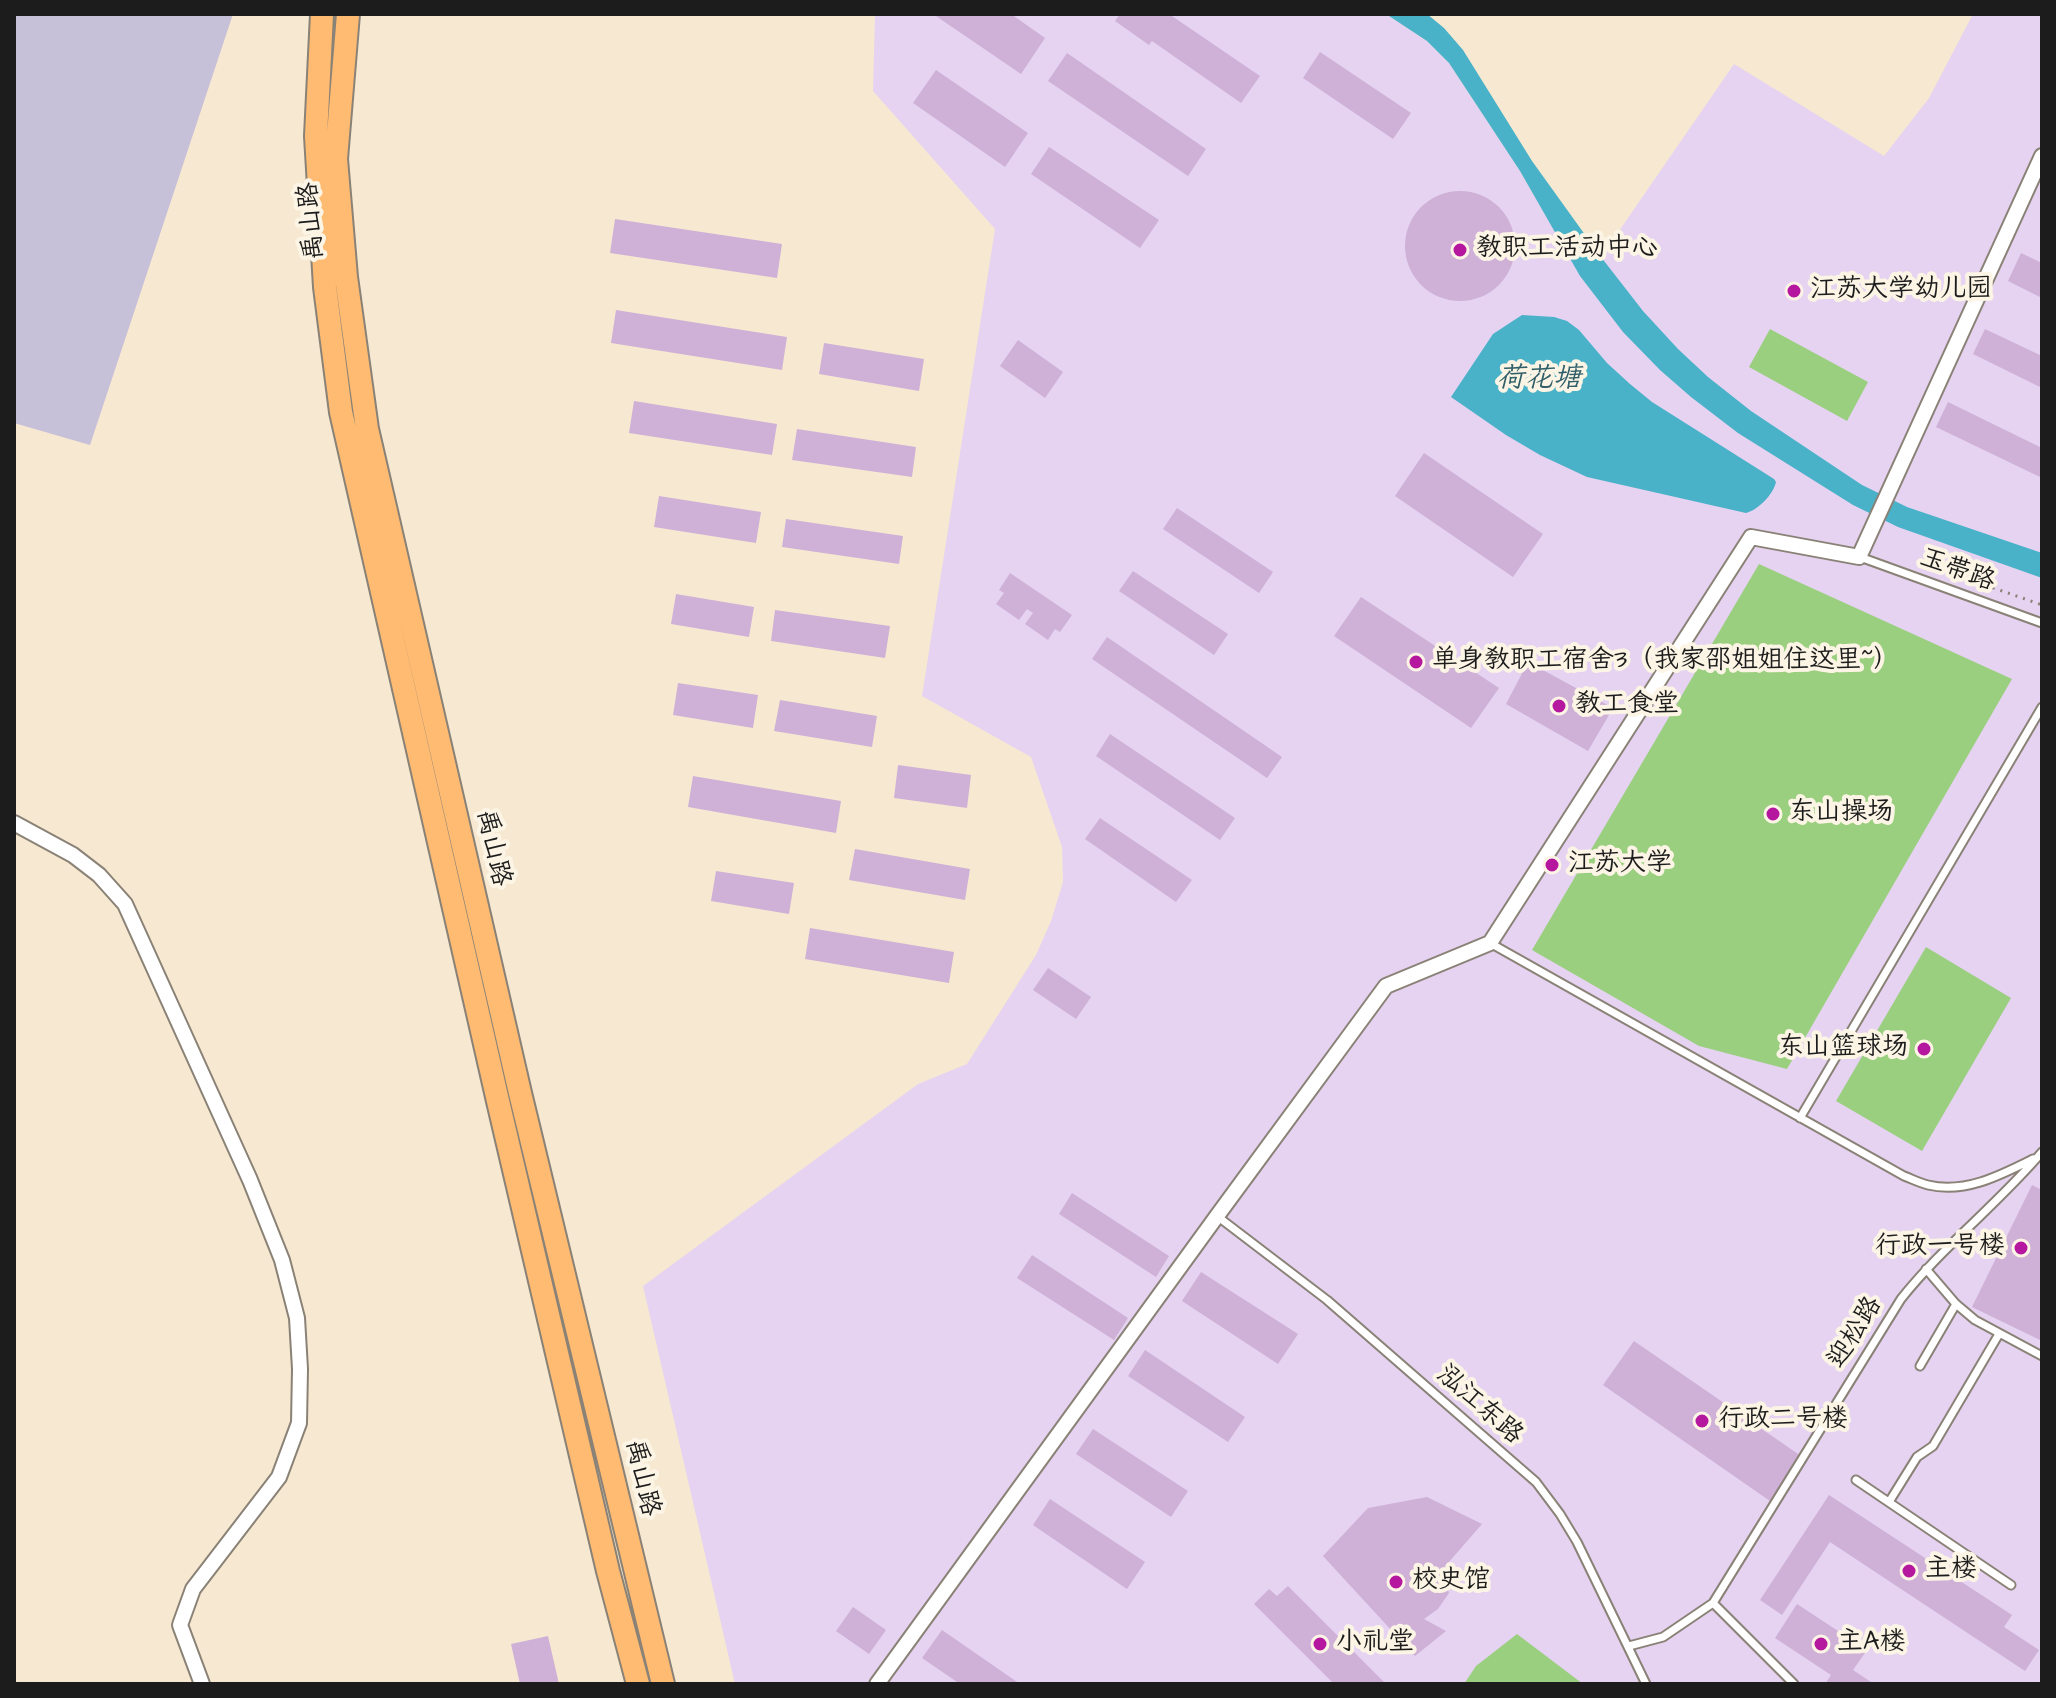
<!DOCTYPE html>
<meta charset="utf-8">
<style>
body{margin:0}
#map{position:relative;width:2056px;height:1698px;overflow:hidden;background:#f7e9d1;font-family:"Architects Daughter",sans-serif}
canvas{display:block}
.frame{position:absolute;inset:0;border:16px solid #1c1c1c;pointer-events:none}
</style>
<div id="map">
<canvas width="2056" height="1698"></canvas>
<div class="frame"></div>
</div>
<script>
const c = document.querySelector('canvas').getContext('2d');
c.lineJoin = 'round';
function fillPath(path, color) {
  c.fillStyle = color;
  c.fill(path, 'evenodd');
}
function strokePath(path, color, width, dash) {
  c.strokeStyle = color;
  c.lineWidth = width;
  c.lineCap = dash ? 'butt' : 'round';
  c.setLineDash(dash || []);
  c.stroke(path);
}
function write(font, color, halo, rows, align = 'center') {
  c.font = font + ' "Architects Daughter","LXGW WenKai TC",sans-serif';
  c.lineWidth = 8;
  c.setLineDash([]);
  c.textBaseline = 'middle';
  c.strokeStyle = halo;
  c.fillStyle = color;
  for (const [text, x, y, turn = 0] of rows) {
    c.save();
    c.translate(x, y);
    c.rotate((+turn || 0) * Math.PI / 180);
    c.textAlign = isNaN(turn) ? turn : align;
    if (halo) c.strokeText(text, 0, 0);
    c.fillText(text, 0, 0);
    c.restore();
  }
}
fillPath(new Path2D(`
 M875,14H1386L1427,41L1449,63L1520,171L1580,275L1601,257L1734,64L1884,156L1929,98L1973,14H2042V1684H735L643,1286L918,1084L967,1064L1036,955L1051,921L1063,882L1062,847L1031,757L922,696L995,229L873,91Z`), '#e5d3f1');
fillPath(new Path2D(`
 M14,14H233L90,445L14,423Z`), '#c7c0d9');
fillPath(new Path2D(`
 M1770,329L1868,382L1847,421L1749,367Z
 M1759,564L2012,679L1787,1069L1699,1046L1532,950Z
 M1926,947L2011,998L1922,1151L1836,1101Z
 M1517,1634L1583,1684H1464L1476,1666Z`), '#9bcf80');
fillPath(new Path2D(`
 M1386,14H1427L1444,28L1463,50L1532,161L1601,257L1643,311L1678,349L1708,377L1751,411L1862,485L1907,507L2042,553V578L1898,527L1853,505L1738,433L1691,397L1660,370L1623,332L1580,276L1520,171L1449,63L1427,41Z
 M1522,315L1554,317L1567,321L1579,330L1607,363L1630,384L1652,402L1774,479L1776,482C1773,495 1758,510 1746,513L1587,477L1540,455L1506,435L1451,397L1493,334Z`), '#49b1c8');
fillPath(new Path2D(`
 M933,14H1011L1045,38L1021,74Z
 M1120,14H1169L1260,76L1241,103L1152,41L1149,45L1115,21Z
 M1320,52L1411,113L1393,139L1303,78Z
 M1067,53L1206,149L1188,176L1048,81Z
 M936,70L1028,133L1005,167L913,103Z
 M1049,147L1159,220L1140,248L1031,174Z
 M1405 246a55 55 0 1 1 110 0a55 55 0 1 1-110 0Z
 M615,219L782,244L777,278L610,253Z
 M2021,253L2042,263V298L2008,281Z
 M616,310L787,337L782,370L611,343Z
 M1985,329L2042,356V388L1973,354Z
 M1018,340L1063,372L1045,398L1000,366Z
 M824,343L924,359L919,391L819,374Z
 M634,401L777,424L772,455L629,433Z
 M1948,402L2042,448V478L1936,427Z
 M797,429L916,447L912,477L792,460Z
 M1424,453L1543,534L1513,577L1395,496Z
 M659,496L761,512L756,543L654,527Z
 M1177,508L1273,572L1259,593L1163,529Z
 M786,519L903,536L899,564L782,547Z
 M1133,571L1228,634L1214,655L1119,591Z
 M1010,573L1072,615L1060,632L1055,629L1048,640L1025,624L1033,613L1027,609L1019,620L996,604L1004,593L999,590Z
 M676,594L754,607L749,637L671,624Z
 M1361,597L1499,688L1471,728L1334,636Z
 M775,610L890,626L885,658L771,641Z
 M1107,637L1282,757L1267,778L1092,659Z
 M1528,662L1613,708L1588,751L1506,704Z
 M678,683L758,695L753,728L673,715Z
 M780,700L877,716L872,747L774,731Z
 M1110,734L1235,818L1220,840L1096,756Z
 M898,765L971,775L967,808L894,798Z
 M693,776L841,801L836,833L688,807Z
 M1100,818L1192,880L1176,902L1085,839Z
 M855,849L970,869L965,900L849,880Z
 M716,871L794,883L789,914L711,901Z
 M810,928L954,952L949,983L805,959Z
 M1048,968L1091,997L1076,1019L1033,990Z
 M2032,1185L2042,1190V1341L1972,1307Z
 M1072,1193L1169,1256L1156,1277L1059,1214Z
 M1032,1255L1128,1318L1114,1340L1017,1278Z
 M1201,1272L1298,1334L1278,1364L1182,1301Z
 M1634,1341L1801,1456L1770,1501L1603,1385Z
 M1145,1350L1245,1417L1228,1442L1128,1376Z
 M1093,1429L1188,1491L1171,1517L1076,1454Z
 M1829,1495L2012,1615L2004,1627L2039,1650L2025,1671L1830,1542L1782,1615L1760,1600Z
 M1427,1497L1482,1524L1442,1570L1449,1593L1438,1609L1424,1619L1446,1631L1415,1656L1323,1556L1368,1508Z
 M1050,1499L1145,1562L1127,1589L1033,1525Z
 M1288,1586L1386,1684H1334L1254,1604L1269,1589L1277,1596Z
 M1797,1604L1867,1650L1853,1670L1874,1684H1825L1831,1675L1775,1638Z
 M853,1607L886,1630L869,1654L836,1631Z
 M942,1630L1020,1684H960L922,1658Z
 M548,1636L559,1684H520L511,1644Z`), '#cfb1d8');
const service = new Path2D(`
 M1860,557L2042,623
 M1490,943L1904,1176C1912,1179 1920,1183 1928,1185C1965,1194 2001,1175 2033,1159
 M1800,1118L2042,707
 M1217,1216L1327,1300L1536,1482L1560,1514L1577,1542L1646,1684
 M1926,1269L1956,1304L1975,1320L2042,1356
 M1920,1366L1956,1304
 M1856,1480L2011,1585
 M1889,1502L1917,1457L1933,1446L1999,1334
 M1713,1603L1794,1684
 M1629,1646L1663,1637L1713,1603L1901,1299C1943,1246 1998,1204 2042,1152`);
const minor = new Path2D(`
 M14,823L73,855L99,875L125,904L250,1180L282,1260L297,1318L300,1369L299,1423L279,1477L193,1589L180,1625L202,1684
 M877,1684L1217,1216L1386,986L1490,943L1751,537L1859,557L2042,156`);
const primary = new Path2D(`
 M322,14L316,136L325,287L341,412L498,1101L608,1571L638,1684
 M348,14L336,159L346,277L367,429L520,1093L663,1684`);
strokePath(service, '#8a8276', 11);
strokePath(minor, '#8a8276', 18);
strokePath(primary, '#8a8276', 26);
strokePath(new Path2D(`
 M1940,569L2042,605`), '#8a8276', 3, [2, 6]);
strokePath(service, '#fff', 7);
strokePath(minor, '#fff', 14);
strokePath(primary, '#ffbb71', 22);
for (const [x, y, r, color] of [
 [1460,250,8,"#b5179e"],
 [1794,291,8,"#b5179e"],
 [1416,662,8,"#b5179e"],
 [1559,706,8,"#b5179e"],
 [1773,814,8,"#b5179e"],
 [1552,865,8,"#b5179e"],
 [1924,1049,8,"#b5179e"],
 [2021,1248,8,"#b5179e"],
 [1702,1421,8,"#b5179e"],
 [1909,1571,8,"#b5179e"],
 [1396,1582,8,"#b5179e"],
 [1320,1644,8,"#b5179e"],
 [1821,1644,8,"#b5179e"]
]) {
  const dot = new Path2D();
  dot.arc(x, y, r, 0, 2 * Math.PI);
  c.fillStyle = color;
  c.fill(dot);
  strokePath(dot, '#fcf5e5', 3);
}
write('26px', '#1c1c1c', '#fcf5e5', [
 ["禹山路",313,221,-95],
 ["玉带路",1957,571,20],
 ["禹山路",492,848,77],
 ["迎松路",1856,1333,-58],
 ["泓江东路",1479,1406,41],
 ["禹山路",641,1478,77]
]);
write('26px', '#1c1c1c', '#fcf5e5', [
 ["教职工活动中心",1476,250],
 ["江苏大学幼儿园",1810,291],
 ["单身教职工宿舍3（我家邵姐姐住这里~）",1432,662],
 ["教工食堂",1575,706],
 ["东山操场",1789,814],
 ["江苏大学",1568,865],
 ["东山篮球场",1908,1049,"right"],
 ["行政一号楼",2005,1248,"right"],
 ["行政二号楼",1718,1421],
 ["主楼",1925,1571],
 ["校史馆",1412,1582],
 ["小礼堂",1336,1644],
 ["主A楼",1837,1644]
], 'left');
write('italic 28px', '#305f69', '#fcf5e5', [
 ["荷花塘",1539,380]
]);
</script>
